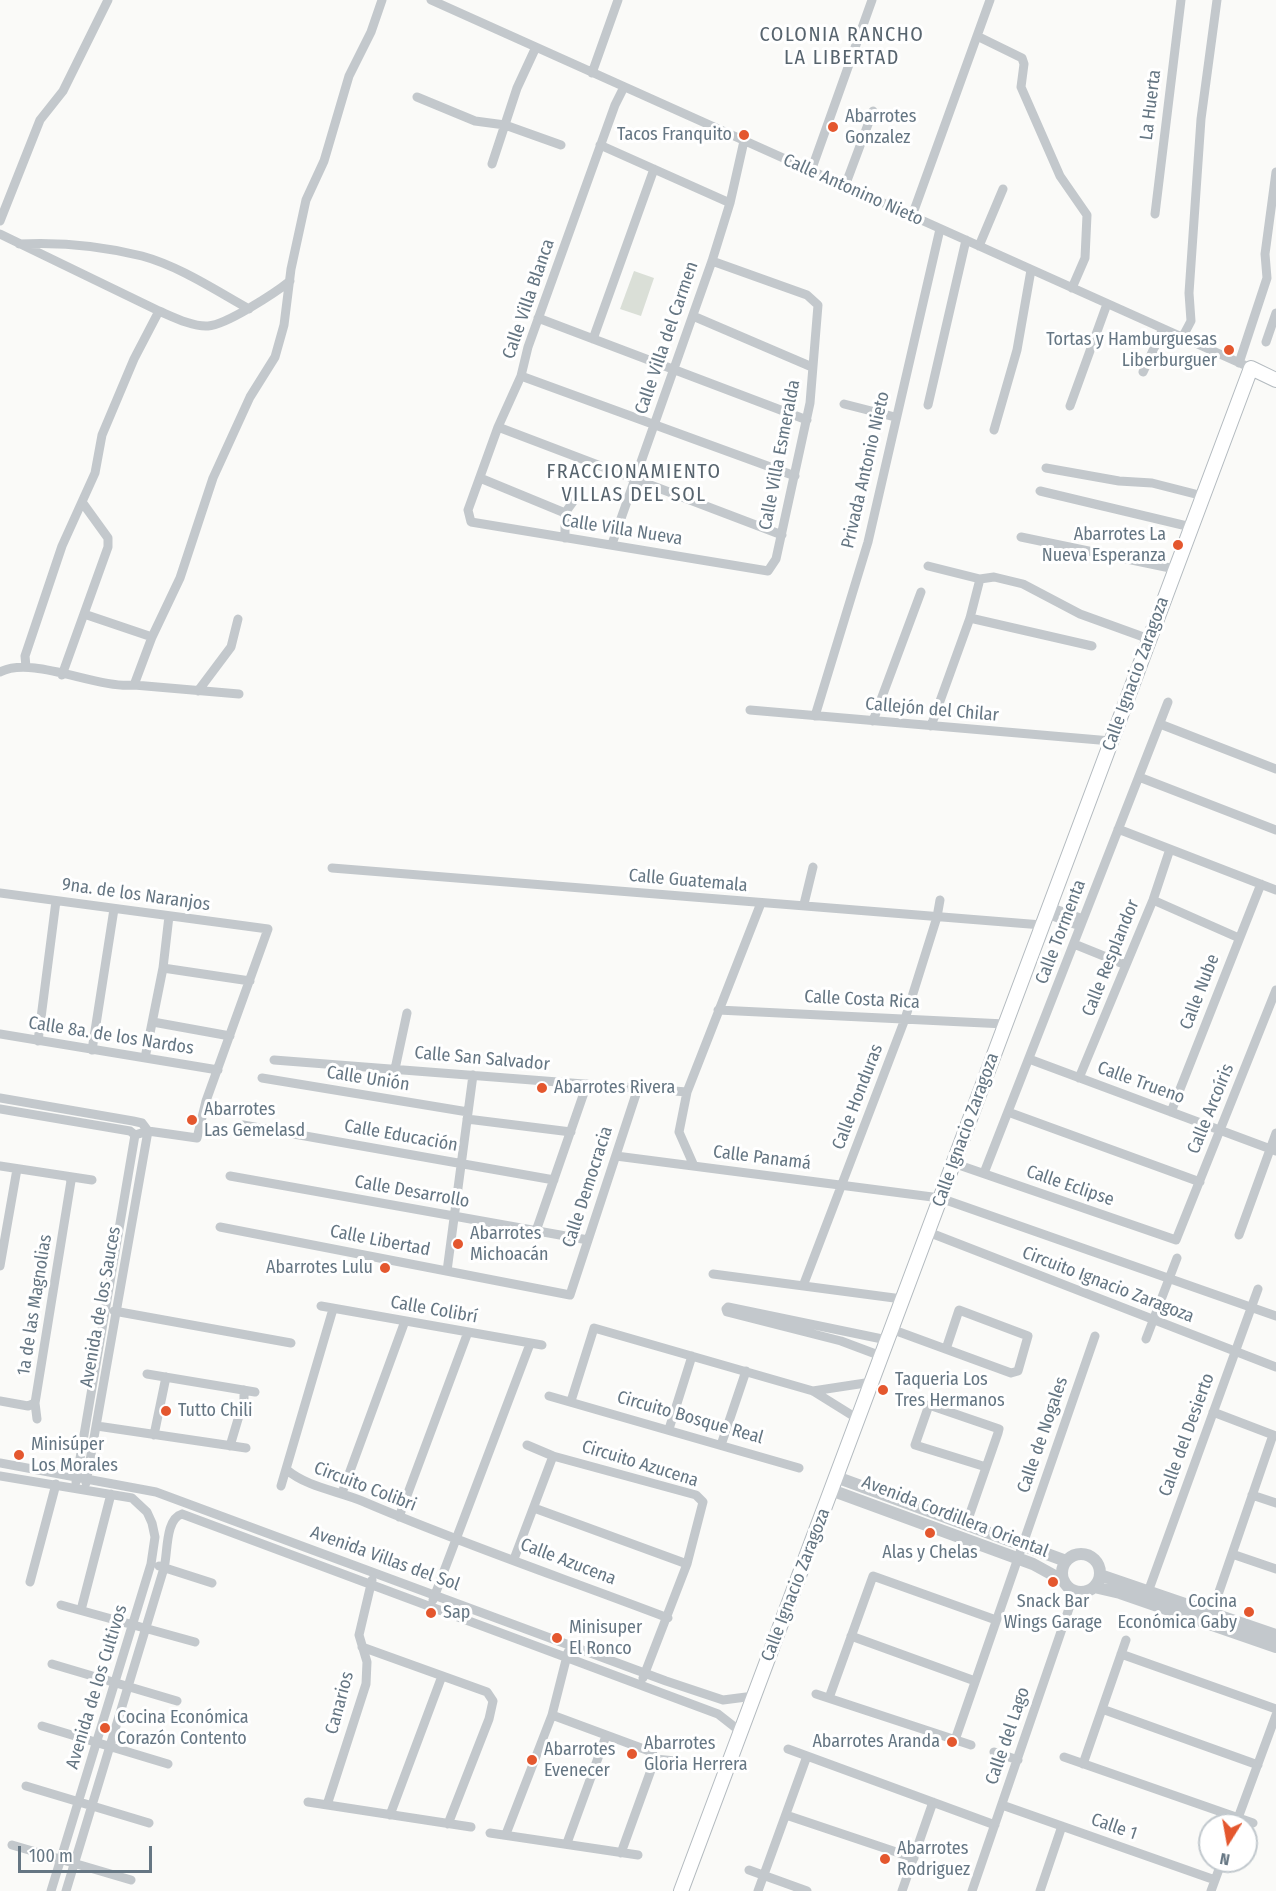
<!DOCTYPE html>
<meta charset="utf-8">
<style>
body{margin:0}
#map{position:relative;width:1276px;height:1891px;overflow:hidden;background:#fafaf8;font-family:"Fira Sans Condensed",sans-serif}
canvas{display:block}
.north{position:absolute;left:1198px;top:1813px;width:60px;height:60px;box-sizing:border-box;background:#fff;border:2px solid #c1c8cd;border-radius:50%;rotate:191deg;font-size:16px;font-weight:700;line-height:24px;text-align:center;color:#657683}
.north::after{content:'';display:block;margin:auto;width:21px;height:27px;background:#e4572e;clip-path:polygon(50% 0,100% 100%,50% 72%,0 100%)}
.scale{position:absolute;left:18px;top:1846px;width:134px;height:27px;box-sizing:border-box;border:3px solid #657683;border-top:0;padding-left:8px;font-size:18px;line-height:21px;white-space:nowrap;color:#657683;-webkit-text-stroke:4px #fff;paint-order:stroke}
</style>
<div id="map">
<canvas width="1276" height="1891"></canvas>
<div class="north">N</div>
<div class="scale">100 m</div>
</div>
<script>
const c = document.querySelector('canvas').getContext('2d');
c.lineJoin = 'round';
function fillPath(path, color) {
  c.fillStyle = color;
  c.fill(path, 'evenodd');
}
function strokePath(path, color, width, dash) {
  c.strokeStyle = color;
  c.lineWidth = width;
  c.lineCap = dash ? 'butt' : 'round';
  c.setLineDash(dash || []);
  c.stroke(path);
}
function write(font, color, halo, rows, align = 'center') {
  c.font = font + ' "Fira Sans Condensed",sans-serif';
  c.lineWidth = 6;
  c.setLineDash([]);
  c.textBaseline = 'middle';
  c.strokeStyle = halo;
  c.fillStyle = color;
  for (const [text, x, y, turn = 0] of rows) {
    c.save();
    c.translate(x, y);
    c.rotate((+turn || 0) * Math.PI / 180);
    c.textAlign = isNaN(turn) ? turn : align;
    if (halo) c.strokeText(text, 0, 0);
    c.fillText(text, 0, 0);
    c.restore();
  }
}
fillPath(new Path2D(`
 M634,271L654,278L641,316L620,309Z`), '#dadfd7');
const secondary = new Path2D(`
 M681,1891L1251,368L1276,380`);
strokePath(secondary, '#b3babf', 16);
strokePath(new Path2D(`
 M431,0L1251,368
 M977,36L1022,58L1024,64L1021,87L1060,176L1087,215L1085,258L1072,288
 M592,73L618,0
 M624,87L615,105L528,347L521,376L498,427L468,510L471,522L768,571L776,559L810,403L818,305L807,295L712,261
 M417,97L475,121L505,125L561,145
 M600,145L730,203
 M492,164L517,88L536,47
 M811,171L872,0
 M845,186L873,111
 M1155,214L1181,0
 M912,216L990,0
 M0,221L40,120L63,91L108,0
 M0,234L159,311
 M19,244C59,242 102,246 142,256C179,266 215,290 249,309
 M979,246L1003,189
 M693,316L812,367
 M538,318L807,420
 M1182,338L1191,321L1189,293L1201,119L1217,0
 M593,339L654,169
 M1266,342L1276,313
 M1239,363L1267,278L1265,254L1276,172
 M1143,372L1163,329
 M521,376L795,476
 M844,404L895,417
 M928,405L966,240
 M1070,406L1107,304
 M498,427L782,535
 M994,430L1017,350L1031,270
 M1046,468L1119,481L1152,483L1203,496
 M480,478L565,513
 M1040,491L1191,527
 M565,513V538
 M565,513L575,499
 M1021,537L1175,569
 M612,544L712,261L730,203L744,141
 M928,566L980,579L994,577L1023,584L1080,614L1149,639
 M84,614L152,637
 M970,618L1092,646
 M26,667L25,656L62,546L95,473L102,435L134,359L159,311C173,317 193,327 208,326C226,325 275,293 290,281
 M0,672C32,655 97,689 134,685L152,637L180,578L213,478L250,397L275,357L284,325L291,269L306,200L324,161L349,76L371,32L382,0
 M62,675L108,547V538L82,502
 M134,685L239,694
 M198,691L231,647L238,619
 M750,710L1111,741
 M815,716L868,542L940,229
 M873,721L921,592
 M1160,724L1276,769
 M931,726L970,618L980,579
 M1139,777L1276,830
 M1118,829L1276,890
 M332,868L1042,925
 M0,893L268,929L206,1101L197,1138L148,1131L135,1135
 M1153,900L1239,938
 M804,904L813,867
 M1049,907L1083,919
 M1047,914L1080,926
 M1074,944L1126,965
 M163,968L250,981
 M718,1010L1005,1024
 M153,1022L230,1036
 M0,1034L218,1070
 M38,1041L56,901
 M92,1050L114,909
 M145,1058L163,968L169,916
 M1029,1059L1276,1151
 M274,1060L687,1092
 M395,1069L407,1013
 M262,1078L468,1112
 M1079,1078L1153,900L1170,849
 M0,1098L133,1121L142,1123L148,1131
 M0,1109L130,1131L135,1135
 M1008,1112L1200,1182
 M1171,1112L1261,884
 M467,1119L571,1132
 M243,1125L554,1180
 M616,1156L940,1198L1276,1316
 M953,1163L1176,1240L1276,990
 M0,1166L92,1180
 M694,1166L679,1132L687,1092L761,903
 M984,1173L1168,702
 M230,1176L588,1240
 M220,1227L570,1295L638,1088
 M536,1231L587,1084
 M928,1232L1276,1367
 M1239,1235L1276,1133
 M0,1266L17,1169
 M447,1271L473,1075
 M713,1274L902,1299
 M803,1286L905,1019L937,917L940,900
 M321,1306L542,1345
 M114,1311L291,1343
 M891,1329L1011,1373L1018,1371L1028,1336L959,1310L946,1349
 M1146,1339L1177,1258
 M881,1356L841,1341L727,1312L726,1309L728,1307L887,1340
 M147,1374L255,1392
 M813,1391L872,1382
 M549,1396L799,1468
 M0,1401L28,1406L35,1403
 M571,1401L594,1328L813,1391L858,1419
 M1213,1412L1276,1436
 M37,1419L35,1403L71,1181L69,1177
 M97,1426L246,1448
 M669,1429L692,1356
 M154,1435L166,1377
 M527,1445L553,1456L696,1495L703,1502L687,1564L643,1678
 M721,1445L746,1371
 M230,1446L244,1399V1390
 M0,1463L156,1492L666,1681L723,1700L754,1696
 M287,1470C307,1487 338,1491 362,1501C462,1544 566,1579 668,1618
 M0,1476L132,1498L147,1512L152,1523L155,1537L151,1564L51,1891
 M76,1482L135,1135
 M86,1483L148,1131
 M281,1486L333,1309
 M342,1493L405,1321
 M1252,1495L1276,1503
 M534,1508L687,1564
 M182,1514L718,1714L741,1732
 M399,1517L468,1332
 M966,1525L998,1433L999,1429L929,1405L915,1445L986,1467
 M1232,1554L1276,1569
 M514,1559L553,1456
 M159,1566L212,1583
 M30,1582L56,1484
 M1148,1592L1258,1289
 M433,1600L530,1344
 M61,1605L195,1642
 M81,1610L111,1494
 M1210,1618L1273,1435
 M851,1636L975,1681
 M362,1647L487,1692L493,1701L489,1719L448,1824
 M1121,1654L1276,1709
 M52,1664L177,1701
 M816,1694L971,1745
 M829,1698L873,1576L996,1620
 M1102,1709L1258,1765
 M552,1715L652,1752L655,1759
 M42,1726L168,1764
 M955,1740L1095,1336
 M788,1749L995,1825
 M994,1752L1018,1760
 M1064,1757L1253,1823
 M655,1759L675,1761
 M1083,1764L1126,1640
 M26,1786L149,1823
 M308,1802L471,1827
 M327,1805L366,1684L367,1662L359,1635L372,1580
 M1002,1805L1215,1880
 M390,1815L442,1676
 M786,1815L914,1858
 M1238,1818L1276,1715
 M490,1833L638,1855
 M506,1834L552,1715L568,1652
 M567,1843L606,1736
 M12,1845L131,1880
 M621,1853L655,1759
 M749,1870L807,1891
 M66,1891L164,1568C168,1553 165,1519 182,1514
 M758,1891L807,1756
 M902,1891L933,1802
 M972,1891L1075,1591
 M1040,1891L1062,1826
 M1211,1891L1222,1861`), '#c3c8cc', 9);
strokePath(new Path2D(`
 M836,1477L1066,1561
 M831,1490L1033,1564L1064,1581
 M1062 1573a19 19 0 1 1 38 0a19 19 0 1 1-38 0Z
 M1100,1575L1276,1635
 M1094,1587L1120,1593L1276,1647`), '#c3c8cc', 12);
strokePath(secondary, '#fff', 14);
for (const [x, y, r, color] of [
 [833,127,6,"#e4572e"],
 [744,135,6,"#e4572e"],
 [1229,350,6,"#e4572e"],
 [1178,545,6,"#e4572e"],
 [542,1088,6,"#e4572e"],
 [192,1120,6,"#e4572e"],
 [458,1244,6,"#e4572e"],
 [385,1268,6,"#e4572e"],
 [883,1390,6,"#e4572e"],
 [166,1411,6,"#e4572e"],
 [19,1455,6,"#e4572e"],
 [930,1533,6,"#e4572e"],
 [1053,1582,6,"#e4572e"],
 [1249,1612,6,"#e4572e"],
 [431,1613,6,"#e4572e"],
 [557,1638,6,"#e4572e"],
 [105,1728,6,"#e4572e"],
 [952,1742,6,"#e4572e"],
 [632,1754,6,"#e4572e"],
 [532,1760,6,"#e4572e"],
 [885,1859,6,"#e4572e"]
]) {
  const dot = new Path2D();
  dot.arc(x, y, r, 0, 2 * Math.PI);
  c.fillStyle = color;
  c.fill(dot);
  strokePath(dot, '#fff', 2);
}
write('18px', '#657683', '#fff', [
 ["La Huerta",1151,105,-83],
 ["Calle Antonino Nieto",853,190,24],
 ["Calle Villa Blanca",529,299,-71],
 ["Calle Villa del Carmen",667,338,-71],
 ["Calle Villa Esmeralda",780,455,-79],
 ["Privada Antonio Nieto",866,470,-77],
 ["Calle Villa Nueva",622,530,9],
 ["Calle Ignacio Zaragoza",1136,674,-70],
 ["Callejón del Chilar",932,710,5],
 ["Calle Guatemala",688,881,5],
 ["9na. de los Naranjos",136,895,8],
 ["Calle Tormenta",1061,932,-69],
 ["Calle Resplandor",1111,958,-68],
 ["Calle Nube",1200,992,-69],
 ["Calle Costa Rica",862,1000,3],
 ["Calle 8a. de los Nardos",111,1036,9],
 ["Calle San Salvador",482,1059,5],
 ["Calle Unión",368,1079,9],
 ["Calle Trueno",1141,1083,20],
 ["Calle Honduras",858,1097,-69],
 ["Calle Arcoíris",1211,1109,-68],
 ["Calle Ignacio Zaragoza",966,1130,-70],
 ["Calle Educación",401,1136,10],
 ["Calle Panamá",762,1158,7],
 ["Calle Eclipse",1070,1186,19],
 ["Calle Democracia",588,1187,-72],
 ["Calle Desarrollo",412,1192,10],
 ["Calle Libertad",380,1241,11],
 ["Circuito Ignacio Zaragoza",1108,1285,21],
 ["1a de las Magnolias",35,1305,-81],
 ["Avenida de los Sauces",101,1307,-80],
 ["Calle Colibrí",434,1310,10],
 ["Circuito Bosque Real",690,1418,16],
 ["Calle de Nogales",1043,1435,-71],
 ["Calle del Desierto",1187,1435,-70],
 ["Circuito Azucena",640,1464,17],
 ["Circuito Colibri",365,1487,21],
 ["Avenida Cordillera Oriental",955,1517,21],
 ["Avenida Villas del Sol",385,1559,20],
 ["Calle Azucena",568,1562,21],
 ["Calle Ignacio Zaragoza",796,1585,-69],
 ["Avenida de los Cultivos",97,1687,-73],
 ["Canarios",340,1703,-75],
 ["Calle del Lago",1008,1736,-71],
 ["Calle 1",1114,1827,19]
]);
write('18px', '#657683', '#fff', [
 ["Abarrotes",845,117],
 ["Gonzalez",845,138],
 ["Tacos Franquito",732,135,"right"],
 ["Tortas y Hamburguesas",1217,340,"right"],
 ["Liberburguer",1217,361,"right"],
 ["Abarrotes La",1166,535,"right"],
 ["Nueva Esperanza",1166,556,"right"],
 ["Abarrotes Rivera",554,1088],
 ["Abarrotes",204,1110],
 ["Las Gemelasd",204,1131],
 ["Abarrotes",470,1234],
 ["Michoacán",470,1255],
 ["Abarrotes Lulu",373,1268,"right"],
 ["Taqueria Los",895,1380],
 ["Tres Hermanos",895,1401],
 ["Tutto Chili",178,1411],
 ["Minisúper",31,1445],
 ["Los Morales",31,1466],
 ["Alas y Chelas",930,1553,"center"],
 ["Snack Bar",1053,1602,"center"],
 ["Wings Garage",1053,1623,"center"],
 ["Cocina",1237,1602,"right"],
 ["Económica Gaby",1237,1623,"right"],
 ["Sap",443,1613],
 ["Minisuper",569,1628],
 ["El Ronco",569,1649],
 ["Cocina Económica",117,1718],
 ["Corazón Contento",117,1739],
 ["Abarrotes Aranda",940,1742,"right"],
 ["Abarrotes",644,1744],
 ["Gloria Herrera",644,1765],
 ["Abarrotes",544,1750],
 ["Evenecer",544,1771],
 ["Abarrotes",897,1849],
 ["Rodriguez",897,1870]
], 'left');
c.letterSpacing = '1.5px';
write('20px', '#57646e', '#fff', [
 ["COLONIA RANCHO",842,35],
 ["LA LIBERTAD",842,58],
 ["FRACCIONAMIENTO",634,472],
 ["VILLAS DEL SOL",634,495]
]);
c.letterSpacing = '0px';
</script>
